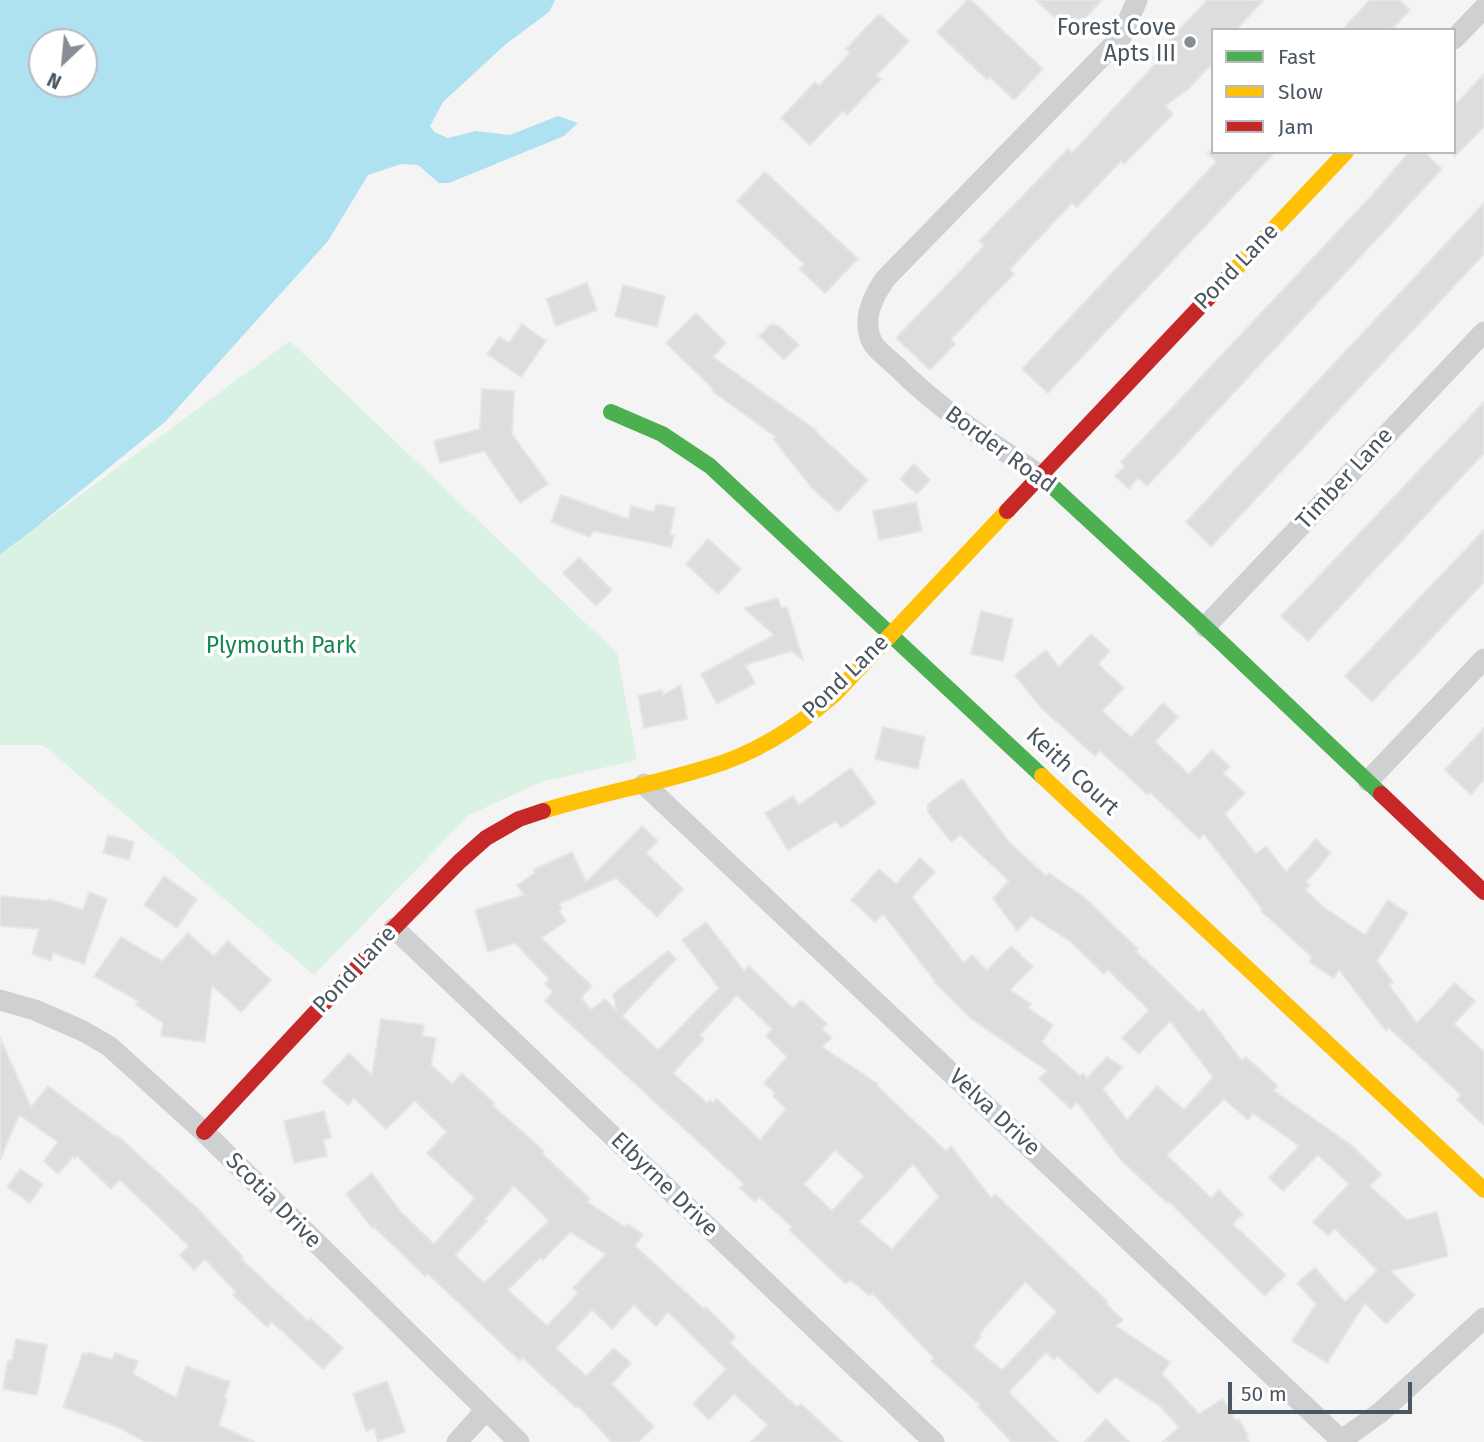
<!DOCTYPE html>
<style>
body{margin:0}
#map{position:relative;width:1484px;height:1442px;overflow:hidden;background:#f4f4f4;font-family:"Fira Sans",sans-serif}
canvas{display:block}
.legend{position:absolute;left:1211px;top:28px;width:245px;height:126px;box-sizing:border-box;background:#fff;border:2px solid #b7bbc0;margin:0;padding:9px 12px;list-style:none;font-size:21px;color:#4a5661}
.legend li{display:flex;align-items:center;gap:14px;height:35px}
.legend b{width:35px;border:2px solid #b7bbc0}
.north{position:absolute;left:28px;top:28px;width:70px;height:70px;box-sizing:border-box;background:#fff;border:2px solid #b7bbc0;border-radius:50%;rotate:206deg;font-size:19px;font-weight:700;line-height:28px;text-align:center;color:#4a5661}
.north::after{content:'';display:block;margin:auto;width:24px;height:32px;background:#868d94;clip-path:polygon(50% 0,100% 100%,50% 72%,0 100%)}
.scale{position:absolute;left:1228px;top:1382px;width:184px;height:32px;box-sizing:border-box;border:4px solid #4a5661;border-top:0;padding-left:9px;font-size:21px;line-height:24px;white-space:nowrap;color:#4a5661;-webkit-text-stroke:5px #fff;paint-order:stroke}
</style>
<div id="map">
<canvas width="1484" height="1442"></canvas>
<ul class="legend">
<li><b style="height:9px;background:#4caf50"></b>Fast</li>
<li><b style="height:9px;background:#ffc107"></b>Slow</li>
<li><b style="height:9px;background:#c62828"></b>Jam</li>
</ul>
<div class="north">N</div>
<div class="scale">50 m</div>
</div>
<script>
const c = document.querySelector('canvas').getContext('2d');
c.lineJoin = 'round';
function fillPath(path, color) {
  c.fillStyle = color;
  c.fill(path, 'evenodd');
}
function strokePath(path, color, width, dash) {
  c.strokeStyle = color;
  c.lineWidth = width;
  c.lineCap = dash ? 'butt' : 'round';
  c.setLineDash(dash || []);
  c.stroke(path);
}
function write(font, color, halo, rows, align = 'center') {
  c.font = font + ' "Fira Sans",sans-serif';
  c.lineWidth = 7;
  c.setLineDash([]);
  c.textBaseline = 'middle';
  c.strokeStyle = halo;
  c.fillStyle = color;
  for (const [text, x, y, turn = 0] of rows) {
    c.save();
    c.translate(x, y);
    c.rotate((+turn || 0) * Math.PI / 180);
    c.textAlign = isNaN(turn) ? turn : align;
    if (halo) c.strokeText(text, 0, 0);
    c.fillText(text, 0, 0);
    c.restore();
  }
}
fillPath(new Path2D(`
 M290,341L617,653L637,760L541,782L469,815L314,975L43,745H0V554Z`), '#d9f2e3');
fillPath(new Path2D(`
 M0,0H555L549,12L506,44L443,102L430,126L434,132L448,138L476,131L510,135L558,116L578,123L564,136L449,183H439L418,165L401,164L368,175L328,241L166,421L29,533L0,554ZM42,42H84V84H42Z`), '#aee2f0');
const building = new Path2D(`
 M967,0H971L1043,69L1014,100L990,77L987,80L937,32Z
 M1036,0H1102L1071,33Z
 M1207,0H1264L1236,30H1213V63L1188,89L1165,106L1173,114L1124,164L1121,161L1077,207L1072,203L1010,269L1014,274L951,339L955,344L930,370L896,338L984,246L979,241L1068,149L1072,153L1157,62L1153,58Z
 M1370,0H1400L1410,10L1391,30H1342Z
 M879,14L909,41L876,76L881,79L847,115L843,111L810,145L781,118L815,82L819,86L850,53L846,49Z
 M1484,74V127L1454,157V106Z
 M1207,152H1275L1048,393L1022,369L1216,162Z
 M1409,152H1424L1442,169L1147,486L1138,478L1129,489L1115,476L1125,466L1121,462L1373,194Z
 M765,172L858,259L825,293L799,269L804,264L737,201Z
 M1484,203V254L1211,547L1186,522Z
 M587,283L597,310L556,326L546,299Z
 M623,285L665,296L657,327L615,316Z
 M696,313L726,343L713,357L816,430L815,431L868,480L838,512L812,488L773,439L776,437L712,391L713,389L666,343Z
 M522,324L546,341L521,377L487,354L499,337L509,343Z
 M771,324L779,326L799,345L784,360L759,336Z
 M482,389L514,391L512,434L548,484L520,503L484,451L440,463L434,441L480,429Z
 M1484,402V453L1308,641L1281,616Z
 M914,464L930,480L917,494L900,479Z
 M561,495L628,519L631,506L654,512L656,504L675,508L670,534L674,536L671,547L593,531L590,537L551,522Z
 M916,502L922,531L879,540L873,511Z
 M1484,530V582L1372,702L1345,676Z
 M708,539L741,569L718,594L686,564Z
 M579,557L612,590L596,606L563,573Z
 M778,598L781,608L787,607L803,660L792,651L745,665L755,683L717,704L701,674L774,635L744,608Z
 M981,611L1013,619L1003,661L971,654Z
 M1091,634L1110,651L1098,664L1124,688L1102,711L1131,737L1163,703L1178,717L1155,742L1189,774L1212,750L1230,767L1223,773L1245,793L1225,814L1256,854L1266,846L1286,872L1316,839L1331,853L1306,882L1310,885L1305,890L1325,908L1365,935L1388,900L1408,913L1377,961L1393,982L1389,985L1417,1023L1455,983L1475,1001L1454,1024L1484,1052V1125L1457,1100L1461,1095L1389,1028L1386,1031L1339,970L1334,978L1309,962L1312,957L1261,911L1262,909L1204,834L1199,839L1151,793L1147,794L1100,751L1095,756L1041,708L1015,675L1046,650L1059,667Z
 M681,685L687,719L644,728L638,696L662,690L663,695Z
 M883,727L925,737L918,769L875,759Z
 M1484,728V780L1471,795L1445,770Z
 M851,768L876,803L841,828L836,821L788,850L765,813L793,796L799,805Z
 M962,779L1009,842L1046,876L1049,873L1085,898L1138,949L1136,951L1199,1012L1203,1009L1242,1061L1246,1057L1278,1086L1274,1091L1351,1145L1381,1174L1370,1186L1407,1220L1437,1212L1448,1256L1391,1271L1415,1295L1386,1324L1365,1303L1327,1363L1292,1341L1316,1304L1297,1283L1315,1268L1345,1302L1377,1270L1335,1229L1328,1236L1313,1222L1349,1184L1318,1155L1283,1191L1269,1178L1299,1146L1253,1113L1248,1120L1224,1099L1167,1155L1211,1198L1219,1190L1243,1214L1233,1224L1286,1275L1265,1296L1169,1202L1167,1203L1121,1160L1077,1102L1071,1109L1039,1079L1047,1071L969,1017L934,982L935,981L883,914L875,922L851,900L879,869L896,884L920,858L935,872L912,897L964,963L972,955L987,970L1011,946L1033,967L1010,990L1031,1004L1028,1008L1053,1025L1042,1042L1080,1076L1083,1073L1087,1078L1107,1057L1123,1067L1103,1089L1127,1120L1157,1086L1184,1110L1213,1077L1170,1021L1139,1054L1122,1038L1149,1010L1108,970L1104,974L1071,942L1031,916L1017,931L993,898L1009,881L960,835L951,842L928,812V804Z
 M642,826L658,841L646,853L683,889L657,917L616,878L559,904L562,909L559,911L566,921L541,938L592,986L581,998L591,1010L605,999L617,1011L613,994L668,951L676,959L622,1016L658,1050L719,988L682,940L706,922L744,971L749,966L793,1008L801,1000L827,1024L822,1029L832,1038L822,1047L878,1084L877,1086L946,1151L951,1146L991,1198L995,1194L1108,1302L1106,1304L1123,1320L1116,1326L1170,1362L1162,1374L1199,1414L1223,1399L1236,1421L1239,1419L1248,1436L1246,1437L1249,1442H1163L1179,1427L1160,1406L1115,1377L1098,1394L1058,1356L1054,1360L1046,1352L1009,1392L1058,1442H1012L978,1407L980,1405L931,1361L934,1358L872,1293L870,1296L850,1280L846,1284L789,1230L792,1227L759,1197L755,1202L740,1188L744,1184L545,1001L553,992L545,984L549,979L515,943L488,952L475,910L524,895L517,885L535,873L533,870L572,852L586,882ZM737,995L772,1029L766,1036L787,1057L764,1083L775,1093L773,1096L786,1109L760,1140L717,1099L713,1103L710,1100L707,1103L673,1073L704,1039L700,1035ZM835,1150L864,1176L832,1211L804,1184ZM913,1164L939,1197L892,1249L859,1222ZM1025,1282L1057,1312L1002,1370L973,1346L981,1337L979,1334Z
 M108,835L134,842L129,860L103,853Z
 M164,876L197,899L177,928L144,905Z
 M89,892L107,899L84,964L53,953L51,961L32,954L39,929L0,926V896L49,901V899L83,910Z
 M188,933L214,956L228,941L271,980L241,1012L212,985L205,1042L161,1036L163,1023L136,1005L138,1001L94,976L121,937L162,961Z
 M381,1019L424,1025L422,1036L436,1038L431,1065L452,1084L462,1073L494,1103L492,1105L544,1151L542,1153L590,1199L587,1202L625,1227L627,1224L643,1234L635,1246L704,1309L706,1307L736,1337L730,1343L748,1361L797,1407L801,1404L842,1442H751L768,1425L734,1394L709,1420L693,1404L726,1369L668,1312L656,1326L634,1305L612,1329L592,1310L556,1348L586,1376L614,1348L631,1363L612,1384L654,1427L638,1442H612L578,1406L576,1408L523,1358L520,1361L428,1274L425,1276L374,1227L372,1228L346,1194L372,1173L400,1211L434,1244L475,1198L427,1153L447,1132L415,1101L386,1129L354,1098L348,1105L322,1082L349,1053L372,1075ZM514,1186L549,1221L484,1283L455,1255L487,1221L485,1219ZM570,1232L606,1254L573,1288L578,1293L547,1326L508,1290L540,1258L543,1260Z
 M0,1038L31,1107L48,1086L116,1137L118,1136L197,1208L243,1257L241,1259L308,1321L310,1318L343,1348L323,1369L272,1322L267,1327L233,1295L236,1292L205,1259L194,1270L180,1255L189,1246L120,1180L111,1189L77,1156L75,1159L73,1157L58,1174L44,1161L58,1142L19,1115L0,1160Z
 M324,1111L331,1138L323,1140L327,1156L294,1163L284,1121Z
 M20,1169L43,1184L30,1203L7,1187Z
 M16,1339L47,1345L37,1395L3,1389L8,1360H12Z
 M88,1352L112,1360L115,1353L138,1361L133,1374L176,1398L186,1366L230,1382L224,1398L227,1399L219,1425L254,1442H145L118,1427L63,1407L83,1353L87,1355Z
 M387,1381L405,1432L378,1441L374,1428L366,1431L353,1394Z
 M1106,1419L1129,1442H1085Z`);
fillPath(building, '#ddddde');
strokePath(building, '#e5e6e7', 2);
strokePath(new Path2D(`
 M1454,39L1484,8
 M1040,475C987,440 940,410 895,365C888,358 876,350 872,342C861,319 873,296 886,278L1121,37L1137,0
 M1205,627L1484,332
 M1368,781L1484,659
 M644,784L1343,1442
 M394,928L934,1442
 M0,1000L35,1010L81,1030L109,1046L204,1132L519,1442
 M457,1442L485,1411
 M1339,1442L1381,1412L1484,1318`), '#ced0d2', 21);
strokePath(new Path2D(`
 M611,412L662,434L710,466L1042,776
 M1040,475L1205,627L1381,794`), '#4caf50', 16);
strokePath(new Path2D(`
 M1229,276L1346,152
 M1042,776L1484,1190
 M543,811C598,794 655,784 709,767C755,754 798,726 834,695L1007,511`), '#ffc107', 16);
strokePath(new Path2D(`
 M1007,511L1229,276
 M1381,794L1484,892
 M204,1132L394,928L459,862L486,838L519,819L543,811`), '#c62828', 16);
for (const [x, y, r, color] of [
 [1190,42,7,"#868d94"]
]) {
  const dot = new Path2D();
  dot.arc(x, y, r, 0, 2 * Math.PI);
  c.fillStyle = color;
  c.fill(dot);
  strokePath(dot, '#fff', 2.5);
}
write('23px', '#4a5661', '#fff', [
 ["Forest Cove",1176,29],
 ["Apts III",1176,55]
], 'right');
write('23px', '#4a5661', '#fff', [
 ["Pond Lane",1237,267,-46],
 ["Border Road",1000,450,36],
 ["Timber Lane",1345,479,-47],
 ["Pond Lane",846,677,-44],
 ["Keith Court",1072,772,43],
 ["Pond Lane",355,970,-47],
 ["Velva Drive",994,1113,43],
 ["Elbyrne Drive",664,1185,44],
 ["Scotia Drive",273,1201,45]
]);
write('23px', '#17864f', '#fff', [
 ["Plymouth Park",281,647]
]);
</script>
